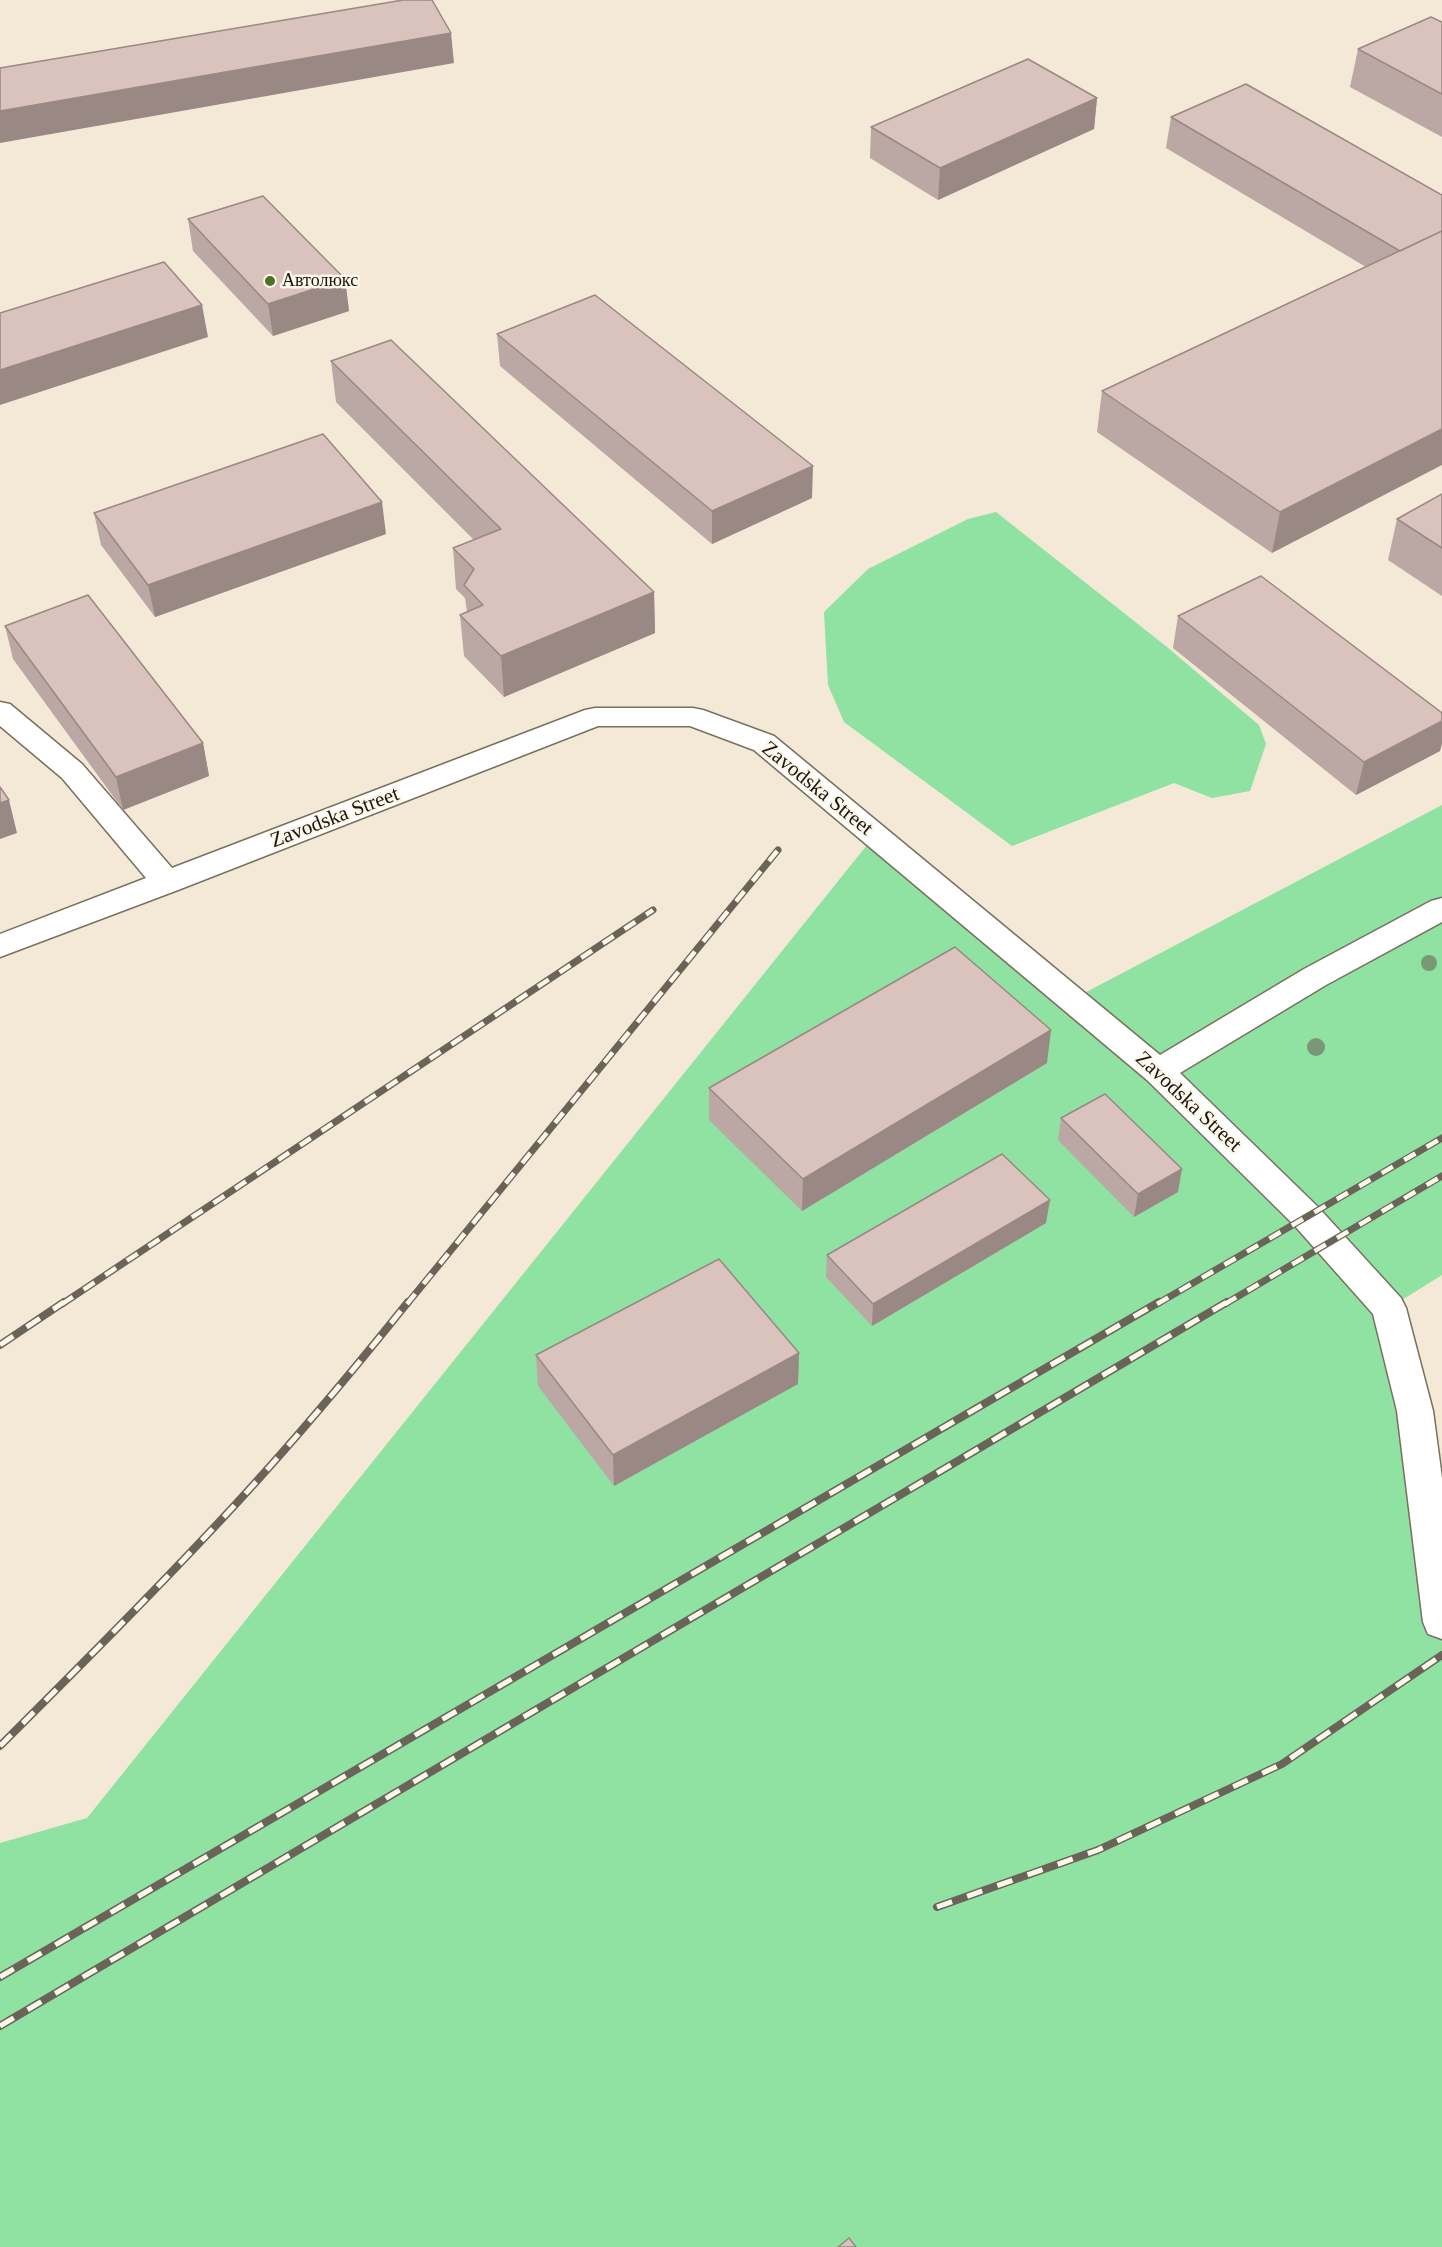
<!DOCTYPE html>
<meta charset="utf-8">
<style>
body{margin:0}
canvas{display:block;background:#f4e9d6}
</style>
<canvas width="1442" height="2247"></canvas>
<script>
const c = document.querySelector('canvas').getContext('2d');
c.lineJoin = 'round';
function fillPath(path, color) {
  c.fillStyle = color;
  c.fill(path, 'evenodd');
}
function strokePath(path, color, width, dash) {
  c.strokeStyle = color;
  c.lineWidth = width;
  c.lineCap = dash ? 'butt' : 'round';
  c.setLineDash(dash || []);
  c.stroke(path);
}
function write(font, color, halo, rows, align = 'center') {
  c.font = font + ' "Times New Roman",serif';
  c.lineWidth = 5;
  c.setLineDash([]);
  c.textBaseline = 'middle';
  c.strokeStyle = halo;
  c.fillStyle = color;
  for (const [text, x, y, turn = 0] of rows) {
    c.save();
    c.translate(x, y);
    c.rotate((+turn || 0) * Math.PI / 180);
    c.textAlign = isNaN(turn) ? turn : align;
    if (halo) c.strokeText(text, 0, 0);
    c.fillText(text, 0, 0);
    c.restore();
  }
}
fillPath(new Path2D(`
 M996,512L1167,647L1259,725L1266,744L1250,791L1212,798L1174,783L1012,846L844,722L828,685L824,612L868,569L968,519Z
 M1442,805V1275L1389,1308L1442,1622V2247H0V1843L87,1818L875,835L1073,999Z`), '#8fe2a1');
const minor = new Path2D(`
 M0,702L10,704L82,764L172,868L585,710L595,708H693L703,710L774,736L1160,1055L1304,969L1431,901L1442,898V922L1326,985L1180,1073L1318,1207L1401,1298L1406,1308L1433,1411L1442,1478V1639L1428,1634L1423,1622L1397,1411L1373,1314L1294,1225L1147,1080L754,750L690,726H598L178,890L0,957V934L146,878L62,778L0,726Z`);
strokePath(minor, '#79705f', 3);
fillPath(minor, '#fff');
const railFar1 = new Path2D(`
 M62,1304L653,910
 M407,1304L778,850
 M1157,1304L1442,1138
 M1225,1304L1442,1176`);
const rail = new Path2D(`
 M0,1345L64,1302
 M0,1746C79,1667 158,1588 234,1506C295,1440 352,1372 408,1302
 M937,1907L1098,1850L1282,1764L1442,1655
 M0,1977L1159,1302
 M0,2026L1227,1302`);
strokePath(railFar1, '#6a6458', 7);
strokePath(rail, '#6a6458', 8);
strokePath(railFar1, '#fdf7eb', 4.5, [13]);
strokePath(rail, '#fdf7eb', 5, [16]);
c.fillStyle = '#7a9878';
for (const [x, y, r] of [
 [1429,963,8],
 [1316,1047,9]
]) {
  c.beginPath();
  c.arc(x, y, r, 0, 2 * Math.PI);
  c.fill();
}
fillPath(new Path2D(`
 M1442,22V137L1350,87L1358,49Z
 M1097,98L1094,129L938,200L870,158L871,127Z
 M1171,117L1442,195L1272,553L1097,432L1102,391L1366,267L1166,148Z
 M188,219L345,279L349,311L273,336L193,251Z
 M497,334L812,498L712,544L500,366Z
 M331,361L654,592L655,633L504,697L464,656L460,615L467,612L465,598L456,589L453,548L474,540L336,402Z
 M1442,494V596L1388,560L1397,519Z
 M94,513L386,534L155,617L101,545Z
 M1178,616L1440,751L1356,795L1173,648Z
 M5,626L203,743L209,776L123,810L13,659Z
 M1047,1063L802,1211L709,1120V1088Z
 M1061,1118L1178,1192L1134,1217L1058,1140Z
 M1046,1223L872,1326L826,1277L827,1255Z
 M799,1353L798,1384L614,1486L538,1386L536,1355Z`), '#bba7a3');
fillPath(new Path2D(`
 M451,33L454,63L0,143V111Z
 M1097,98L1094,129L938,200L940,168Z
 M345,279L349,311L273,336L268,304Z
 M202,305L208,337L0,405V370Z
 M1442,429V465L1272,553L1280,512Z
 M813,466L812,498L712,544V511Z
 M382,502L386,534L155,617L148,585Z
 M654,592L655,633L504,697L501,656Z
 M1442,721V744L1440,751L1356,795L1364,762Z
 M203,743L209,776L123,810L116,777Z
 M9,800L17,833L0,839V803Z
 M1051,1030L1047,1063L802,1211L803,1179Z
 M1182,1169L1178,1192L1134,1217L1138,1194Z
 M1050,1200L1046,1223L872,1326L873,1304Z
 M799,1353L798,1384L614,1486L613,1455Z`), '#998884');
const building = new Path2D(`
 M403,0H432L451,33L0,111V68Z
 M1431,17L1442,22V94L1358,49Z
 M1028,59L1097,98L940,168L871,127Z
 M1246,84L1442,195V231L1400,251L1171,117Z
 M263,196L345,279L268,304L188,219Z
 M1442,231V429L1280,512L1102,391Z
 M164,262L202,305L0,370V313Z
 M595,295L813,466L712,511L497,334Z
 M391,340L654,592L501,656L460,615L483,605L464,585L474,569L453,548L501,529L331,361Z
 M323,434L382,502L148,585L94,513Z
 M1442,494V548L1397,519Z
 M1261,576L1442,713V721L1364,762L1178,616Z
 M88,595L203,743L116,777L5,626Z
 M0,787L9,800L0,803Z
 M955,947L1051,1030L803,1179L709,1088Z
 M1105,1094L1182,1169L1138,1194L1061,1118Z
 M1002,1154L1050,1200L873,1304L827,1255Z
 M719,1259L799,1353L613,1455L536,1355Z
 M849,2238L856,2247H838Z`);
fillPath(building, '#dac2bd');
strokePath(building, '#998884', 1.5);
for (const [x, y, r, color] of [
 [270,281,6,"#4e7028"]
]) {
  const dot = new Path2D();
  dot.arc(x, y, r, 0, 2 * Math.PI);
  c.fillStyle = color;
  c.fill(dot);
  strokePath(dot, '#fdf7eb', 2);
}
write('18px', '#1a160f', '#fdf7eb', [
 ["Автолюкс",282,281]
], 'left');
write('21px', '#1a160f', '#fdf7eb', [
 ["Zavodska Street",817,789,39],
 ["Zavodska Street",335,818,-21],
 ["Zavodska Street",1188,1102,43]
]);
</script>
